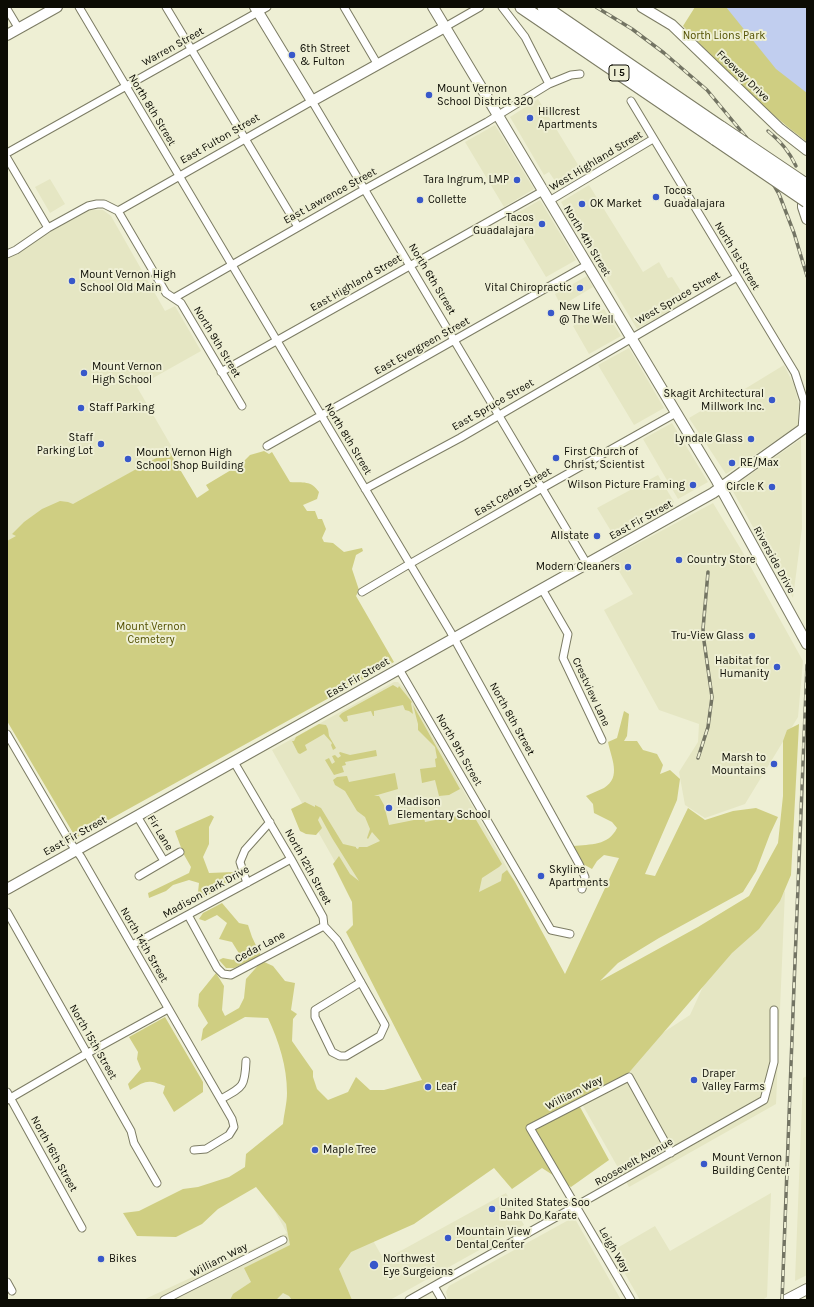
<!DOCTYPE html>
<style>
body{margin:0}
#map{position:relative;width:814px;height:1307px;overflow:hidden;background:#eeefd4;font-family:Karla,sans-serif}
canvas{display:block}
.frame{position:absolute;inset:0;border:8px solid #0c0c04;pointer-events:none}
</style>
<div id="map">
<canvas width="814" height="1307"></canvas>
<div class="frame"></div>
</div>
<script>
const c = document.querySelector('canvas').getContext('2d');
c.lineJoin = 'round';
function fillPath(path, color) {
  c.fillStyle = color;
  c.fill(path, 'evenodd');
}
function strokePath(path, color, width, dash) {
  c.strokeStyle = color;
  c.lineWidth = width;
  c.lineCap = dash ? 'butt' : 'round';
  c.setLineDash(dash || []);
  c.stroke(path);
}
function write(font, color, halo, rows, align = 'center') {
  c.font = font + ' Karla,sans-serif';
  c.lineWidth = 4;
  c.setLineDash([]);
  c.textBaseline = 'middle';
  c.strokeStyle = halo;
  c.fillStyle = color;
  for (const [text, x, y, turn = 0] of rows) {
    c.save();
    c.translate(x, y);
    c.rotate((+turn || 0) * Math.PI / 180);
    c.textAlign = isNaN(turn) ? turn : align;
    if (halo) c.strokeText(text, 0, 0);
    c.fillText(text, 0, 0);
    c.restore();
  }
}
fillPath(new Path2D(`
 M538,99L583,173L559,187L549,172L544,175L510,117Z
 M495,125L534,189L504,207L465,142Z
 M50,179L65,204L50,213L35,187Z
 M589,185L643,272L659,262L668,278L672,277L687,301L637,329L561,202Z
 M540,200L576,260L546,277L510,217Z
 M89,210H103L111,216L165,311L175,306L201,351L137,387L173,449L7,542V256Z
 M587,276L593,287L561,306L555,294Z
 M604,309L621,336L589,354L573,326Z
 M629,348L664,408L634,425L598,365Z
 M784,365L794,385L799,404L798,425L792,430L726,474L689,418L728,395L730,398Z
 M672,423L708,482L678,499L643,439Z
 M801,439L802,528L793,598L731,488Z
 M658,475L674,502L614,536L597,508Z
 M713,503L742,551L803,661L798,717L745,804L705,818L685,805L679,772L698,742L699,724L659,710L604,610L633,594L611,558Z
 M394,682H398L407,691L515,882L418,936L370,899L338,867L272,750Z
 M785,891L776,1104L629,1187L578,1097L644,1045L690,1015L706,980Z
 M807,1076V1275L795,1281L803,1078Z
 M323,1152L384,1260L506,1193L524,1225L390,1300H143L287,1233L261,1186Z
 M771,1193L767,1297L762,1300H640L612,1251L655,1226L670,1251Z
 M574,1217L621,1300H448L446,1292L449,1286Z`), '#e5e6c3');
fillPath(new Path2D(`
 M695,7H730L807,87V142C761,107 722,67 683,26Z
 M169,451L197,498L209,490L206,485L241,464L250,455L264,451L269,454L272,452L290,482C303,483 311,480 319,492L317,499L303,505L307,511H315L318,519H322L326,529L322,538L324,542L333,543L344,552L362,548L363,551L356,555L352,569L359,590L356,596L394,662L76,838L7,721V541L16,536L12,534L24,522L42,509L60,501L68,502L73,504Z
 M393,685L398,688L399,686L412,702L411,703L413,714L409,711L405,710L403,705L374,711V716H373L371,711L347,716L348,721L344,722L339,716L342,713Z
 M413,705L460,789L449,795L439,796L435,780L422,783L420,769L436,767L435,759L437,758L435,747L418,730V724Z
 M624,711L629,714L627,736L624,741H637L643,750L657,754L663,765L660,774L670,770L680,779L677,800L645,874L655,876L688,808L705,820L733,811L756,808L778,817L770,834L756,871L743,892L659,938L618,963L600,981L698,927L749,896L778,843L783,796V741L787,730L799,724L791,875L780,901L759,929L732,953L626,1076L580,1107L609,1160L571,1187L542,1168L512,1189L494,1168L414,1224L351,1252L339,1269L352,1300H292L289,1296L283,1293L276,1300H230L233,1294L251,1282L244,1268L290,1245L286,1224L256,1187L218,1209L202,1224L176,1237L137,1236L123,1213L139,1211L183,1189L198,1187L229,1177L245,1167L246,1154L283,1124C284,1114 287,1103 287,1093C287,1066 279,1042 268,1018L245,1017L201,1041L203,1029L208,1023L198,1006L199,994L216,973L224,986L222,1010L225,1016L239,1008L244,998L246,979L262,961L273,966L285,981L295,983L291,1010L297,1014L293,1019L292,1041L313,1071V1077L317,1089L328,1100L348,1092L356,1077L370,1090H384L422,1080L346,932L353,925L352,902L333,864L339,856L350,874L359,881L332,838L320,816L318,820L322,828L316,835L306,834L300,831L291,809L305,802L315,807V805L321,808L343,844L356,847V848L358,849L359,847H367L380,841L372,832L368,839L367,838L370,829L365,817L357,811L345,791L335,785L333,780L337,777L347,776L349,782L395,773L398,789L374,796H379L384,805L389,825L424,818L425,822L472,813L502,864L499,867L482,878L479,892L501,881L502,874L507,870L515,882L565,974L619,858L604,855L597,861L592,869L583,864L573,846C591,844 608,846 617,828L612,822L594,813L593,804L586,796C592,793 598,791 604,788C622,777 611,758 608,742L617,738Z
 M319,724L326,725L328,729L329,736L336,748L333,750L331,745L332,743L324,734L305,745L307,750L300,754L298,753L292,741H294L296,737Z
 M376,750L377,756L345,762L346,765L342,766L344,772L334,775L325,760L329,758L332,764L335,762L332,756L335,755L338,758L341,756L339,753L340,752L350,755Z
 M211,815L214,817L209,827V844L203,857L209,873L234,872L238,879L197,901L199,883L189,880L173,885L166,891L149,898L148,893L189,873L191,867L183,853L175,831Z
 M222,903L239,923L248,925L252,937L261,956L234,968H226L219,960L223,958L233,960L240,955L232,942L219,939L227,923L217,915L205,921L199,919L203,913Z
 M165,1017L203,1082V1092L174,1112L163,1093L165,1086C147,1079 146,1081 130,1090L128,1084L141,1069L137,1059L138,1052L129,1037Z`), '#cfce82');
fillPath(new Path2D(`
 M726,7H807V93L776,69Z`), '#c1ceef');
const street = new Path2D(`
 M79,7L299,378L450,631L579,864L585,877L582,889
 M166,7L298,227
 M344,7L378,65
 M502,7L525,37L549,84
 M7,9L19,29
 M445,27L480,7
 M631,101L795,373L804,401L802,430
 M7,153L267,7
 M7,158L48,228
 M549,201L653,139
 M118,211L312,101L587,564
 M7,254L16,250L48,228L88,206L97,204H104L118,211L166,293L181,303L242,406
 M174,298L358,193L487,122L549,84L571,75L580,74
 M221,372L543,191
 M267,446L587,265
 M365,489L460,438L737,277
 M542,589L568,634L563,658L602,740
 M362,592L406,566L537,491L676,413
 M399,669L551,930L570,934
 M7,734L70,842L81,857L232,1119L234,1127L229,1135L206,1149L194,1150
 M234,762L291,859L323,917L324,926L337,940L385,1025L380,1036L346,1056H340L332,1052L315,1017V1010L361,982
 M137,816L164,861
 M139,876L180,852
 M247,883L240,862L245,850L270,822
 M7,912L131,1131L134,1143L157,1183
 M188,915L217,968L223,974L231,975L324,926
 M132,945L291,859
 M7,1092L82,1228
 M221,1099C243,1087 245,1087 246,1061
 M7,1100L86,1054L168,1009
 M7,1282L12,1291
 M434,1286L442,1300
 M164,1300L283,1240
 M409,1300L764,1100L774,1062V1010
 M631,1300L530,1128L629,1077L671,1153`);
const secondary = new Path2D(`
 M255,7L312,101L445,27
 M433,7L717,481L807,644
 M642,7L672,25L780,129L807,150
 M7,35L57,7
 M803,193V207L807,219
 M7,889L713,493L807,426
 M786,1300L807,1289`);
const highway = new Path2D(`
 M522,7L716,139
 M544,7L721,128`);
strokePath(street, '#7c7c64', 9);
strokePath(secondary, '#7c7c64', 12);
strokePath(highway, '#7c7c64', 15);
strokePath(street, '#fff', 7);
strokePath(secondary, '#fff', 10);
strokePath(highway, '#fff', 13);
const rail = new Path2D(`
 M596,7L632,29L664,53L707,90L746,137L779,194L794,233L807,276
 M768,131C781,142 789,151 796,166
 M698,758L708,727L712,697L704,641L703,629L708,572
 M782,1300C791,1088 797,877 807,665`);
strokePath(rail, '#737463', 3.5);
strokePath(rail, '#eeefd4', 2, [6]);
const highwayBridge = new Path2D(`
 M721,128L807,186
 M716,139L807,201`);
strokePath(highwayBridge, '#7c7c64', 15, []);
strokePath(highwayBridge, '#fff', 13);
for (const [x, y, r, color] of [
 [292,55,4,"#3858ca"],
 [429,95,4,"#3858ca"],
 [530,118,4,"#3858ca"],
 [517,180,4,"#3858ca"],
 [656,197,4,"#3858ca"],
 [420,200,4,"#3858ca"],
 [582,204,4,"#3858ca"],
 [542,224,4,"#3858ca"],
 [72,281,4,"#3858ca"],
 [580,288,4,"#3858ca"],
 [551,313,4,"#3858ca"],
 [84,373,4,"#3858ca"],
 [772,400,4,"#3858ca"],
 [81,408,4,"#3858ca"],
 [751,439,4,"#3858ca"],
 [101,444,4,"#3858ca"],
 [556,458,4,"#3858ca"],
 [128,459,4,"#3858ca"],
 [732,463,4,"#3858ca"],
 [693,485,4,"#3858ca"],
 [772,487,4,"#3858ca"],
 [597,536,4,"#3858ca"],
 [679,560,4,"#3858ca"],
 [628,567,4,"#3858ca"],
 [752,636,4,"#3858ca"],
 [777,667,4,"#3858ca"],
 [774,764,4,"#3858ca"],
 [389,808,4,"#3858ca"],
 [541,876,4,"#3858ca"],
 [694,1080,4,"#3858ca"],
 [428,1087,4,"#3858ca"],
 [315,1150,4,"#3858ca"],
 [704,1164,4,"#3858ca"],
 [492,1209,4,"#3858ca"],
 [448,1238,4,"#3858ca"],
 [101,1259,4,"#3858ca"],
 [374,1265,5,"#3858ca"]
]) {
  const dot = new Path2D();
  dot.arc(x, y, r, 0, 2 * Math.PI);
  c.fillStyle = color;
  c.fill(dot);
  strokePath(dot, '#eeefd4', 1.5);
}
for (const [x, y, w] of [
 [619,73,20]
]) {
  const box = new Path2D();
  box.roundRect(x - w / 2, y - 8, w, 16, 3);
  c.fillStyle = '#eeefd4';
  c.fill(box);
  strokePath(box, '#0c0c04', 1);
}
write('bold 10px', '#0c0c04', null, [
 ["I 5",619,73]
]);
write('11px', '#525000', '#eeefd4', [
 ["North Lions Park",724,36],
 ["Mount Vernon",151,627],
 ["Cemetery",151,640]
]);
write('11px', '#0c0c04', '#eeefd4', [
 ["Warren Street",173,47,-29],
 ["Freeway Drive",743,76,44],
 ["North 8th Street",152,110,59],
 ["East Fulton Street",220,139,-30],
 ["West Highland Street",596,161,-31],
 ["East Lawrence Street",330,196,-29],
 ["North 4th Street",587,241,59],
 ["North 1st Street",737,256,59],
 ["North 6th Street",432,279,59],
 ["East Highland Street",356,283,-30],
 ["West Spruce Street",678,298,-30],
 ["North 9th Street",217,342,59],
 ["East Evergreen Street",422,346,-29],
 ["East Spruce Street",493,405,-30],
 ["North 8th Street",348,439,59],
 ["East Cedar Street",513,492,-30],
 ["East Fir Street",641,520,-29],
 ["Riverside Drive",774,560,61],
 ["East Fir Street",358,678,-30],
 ["Crestview Lane",591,692,65],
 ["North 8th Street",512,719,61],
 ["North 9th Street",459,750,60],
 ["Fir Lane",160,833,59],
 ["East Fir Street",75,836,-29],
 ["North 12th Street",308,867,61],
 ["Madison Park Drive",206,892,-29],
 ["North 14th Street",144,945,60],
 ["Cedar Lane",260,947,-28],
 ["North 15th Street",93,1042,60],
 ["William Way",574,1093,-27],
 ["North 16th Street",54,1154,61],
 ["Roosevelt Avenue",634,1162,-29],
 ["Leigh Way",614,1250,60],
 ["William Way",219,1260,-27]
]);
write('11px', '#0c0c04', '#eeefd4', [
 ["6th Street",300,49],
 ["& Fulton",300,62],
 ["Mount Vernon",437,89],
 ["School District 320",437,102],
 ["Hillcrest",538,112],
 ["Apartments",538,125],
 ["Tara Ingrum, LMP",509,180,"right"],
 ["Tocos",664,191],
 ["Guadalajara",664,204],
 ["Collette",428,200],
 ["OK Market",590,204],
 ["Tacos",534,218,"right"],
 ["Guadalajara",534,231,"right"],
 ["Mount Vernon High",80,275],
 ["School Old Main",80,288],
 ["Vital Chiropractic",572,288,"right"],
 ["New Life",559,307],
 ["@ The Well",559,320],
 ["Mount Vernon",92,367],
 ["High School",92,380],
 ["Skagit Architectural",764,394,"right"],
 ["Millwork Inc.",764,407,"right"],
 ["Staff Parking",89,408],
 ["Staff",93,438,"right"],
 ["Parking Lot",93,451,"right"],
 ["Lyndale Glass",743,439,"right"],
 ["First Church of",564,452],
 ["Christ, Scientist",564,465],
 ["Mount Vernon High",136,453],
 ["School Shop Building",136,466],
 ["RE/Max",740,463],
 ["Wilson Picture Framing",685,485,"right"],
 ["Circle K",764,487,"right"],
 ["Allstate",589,536,"right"],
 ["Country Store",687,560],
 ["Modern Cleaners",620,567,"right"],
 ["Tru-View Glass",744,636,"right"],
 ["Habitat for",769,661,"right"],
 ["Humanity",769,674,"right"],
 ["Marsh to",766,758,"right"],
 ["Mountains",766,771,"right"],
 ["Madison",397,802],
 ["Elementary School",397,815],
 ["Skyline",549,870],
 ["Apartments",549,883],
 ["Draper",702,1074],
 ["Valley Farms",702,1087],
 ["Leaf",436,1087],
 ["Maple Tree",323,1150],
 ["Mount Vernon",712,1158],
 ["Building Center",712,1171],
 ["United States Soo",500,1203],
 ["Bahk Do Karate",500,1216],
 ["Mountain View",456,1232],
 ["Dental Center",456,1245],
 ["Bikes",109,1259],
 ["Northwest",383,1259],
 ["Eye Surgeions",383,1272]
], 'left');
</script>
